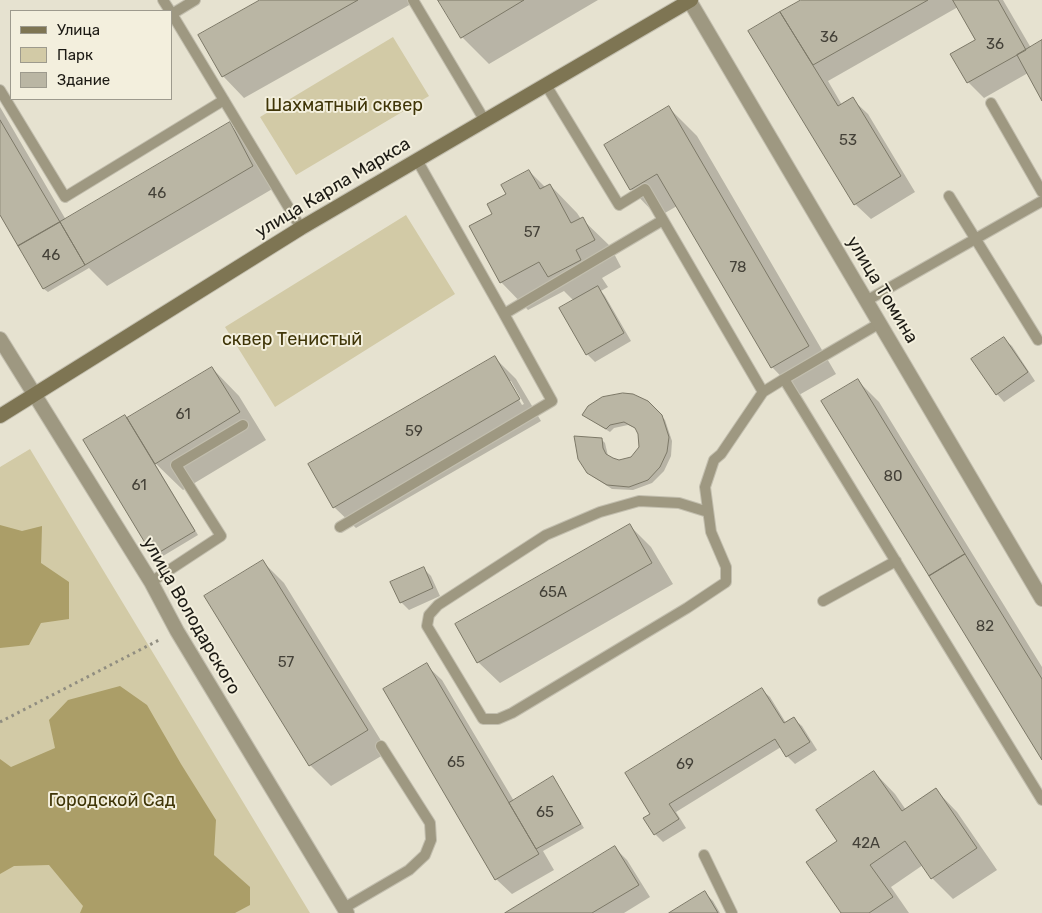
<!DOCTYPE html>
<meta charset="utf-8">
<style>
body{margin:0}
#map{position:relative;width:1042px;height:913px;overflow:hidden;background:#e6e2d0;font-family:Rubik,sans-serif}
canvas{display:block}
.legend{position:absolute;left:10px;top:10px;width:162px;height:90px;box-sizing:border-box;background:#f3efdd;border:1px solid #9d9a8d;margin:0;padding:6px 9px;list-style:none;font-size:15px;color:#1c1a14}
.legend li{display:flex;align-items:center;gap:10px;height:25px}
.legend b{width:25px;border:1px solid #9d9a8d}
</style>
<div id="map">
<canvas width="1042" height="913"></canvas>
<ul class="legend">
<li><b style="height:6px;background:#7e7553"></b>Улица</li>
<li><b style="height:14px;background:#d2caa6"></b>Парк</li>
<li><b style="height:14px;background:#bab6a4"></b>Здание</li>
</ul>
</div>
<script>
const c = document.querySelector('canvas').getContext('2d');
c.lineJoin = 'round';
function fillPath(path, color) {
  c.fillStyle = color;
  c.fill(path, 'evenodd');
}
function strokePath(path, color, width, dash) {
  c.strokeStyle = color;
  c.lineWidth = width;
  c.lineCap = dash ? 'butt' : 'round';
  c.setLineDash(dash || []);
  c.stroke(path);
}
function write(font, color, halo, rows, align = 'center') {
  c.font = font + ' Rubik,sans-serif';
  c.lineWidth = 4;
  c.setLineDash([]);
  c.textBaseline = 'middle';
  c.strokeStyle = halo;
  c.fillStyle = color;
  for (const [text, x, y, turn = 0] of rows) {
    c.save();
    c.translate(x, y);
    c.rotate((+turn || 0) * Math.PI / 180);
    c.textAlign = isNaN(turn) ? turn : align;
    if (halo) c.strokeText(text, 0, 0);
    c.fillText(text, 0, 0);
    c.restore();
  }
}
fillPath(new Path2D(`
 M393,37L429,96L296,175L260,117Z
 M406,215L455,294L275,407L225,327Z
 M30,449L310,913H0V467Z`), '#d2caa6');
fillPath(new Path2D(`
 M0,525L22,531L42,526L41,563L69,582V619L41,623L29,645L0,648Z
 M120,686L147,705L181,764L216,820L214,855L250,887V905L235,913H80L83,906L49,865L14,866L0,874V759L11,767L55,748L49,720L68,700Z`), '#ab9e68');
fillPath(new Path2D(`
 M263,0H409L411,4L244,98L223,76Z
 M440,0H598L489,64L462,37Z
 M804,0H1003L1031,48L1042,42V99L1028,73L984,98L968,82L952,54L977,40L958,7L828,81L842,105L852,99L868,114L915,192L871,219L855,204L750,32Z
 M0,107L66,220L229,124L251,145L274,188L107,286L89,268L48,292L44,289L0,212Z
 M669,108L697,136L836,374L799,395L772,367L677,206L658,217L631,189Z
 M529,171L546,188L550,185L577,213L581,219H582L610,246L621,267L602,278L608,287L601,291L605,296L631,341L595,362L587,354L574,301L564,291L528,310L501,282L494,214L507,195Z
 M1004,339L1012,346L1035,381L1004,402L997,394Z
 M494,357L516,379L541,421L356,528L334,507ZM508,381H511L524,404L522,405Z
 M212,368L239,396L266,440L183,490L154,462L198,535L158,559L85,441L127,419Z
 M858,381L879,402L1042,667V757Z
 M648,402L665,420L672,441L671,456L664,471L652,483L633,490L612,489L592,476L601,439L605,443L608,456L619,461L632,458L640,447V434L635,428L628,425L614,428L610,432L583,415Z
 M630,526L651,547L673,584L500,683L478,662Z
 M263,562L284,583L388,752L331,786L310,765Z
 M423,568L431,576L440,596L409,610L401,602Z
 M426,665L442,680L514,801L553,778L584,828L543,851L554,870L512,894L496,879Z
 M762,690L770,697L786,723L794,719L802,726L817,750L795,764L787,756L781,747L676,812L686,828L663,842L655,834L652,814Z
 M874,772L895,794L906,810L936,790L957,812L997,870L953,899L932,878L923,865L891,887L909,913H842L839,841Z
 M615,848L627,860L650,897L624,913H505Z
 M705,893L713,901L720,913H672Z`), '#0003');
const building = new Path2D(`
 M260,0H358L222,77L198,35Z
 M438,0H524L461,38Z
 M801,0H928L813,65L780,12Z
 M953,0H998L1026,50L967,83L950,54L975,40Z
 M780,12L838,106L853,97L901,176L854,205L748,31Z
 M1042,40V101L1017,55Z
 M669,106L809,346L771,368L657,174L630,190L604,145Z
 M0,120L60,222L18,246L0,215Z
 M230,122L253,166L85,265L60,222Z
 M529,170L540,189L550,184L571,223L583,217L595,240L576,250L581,260L548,277L539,262L500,283L469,226L492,214L487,204L506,194L501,185Z
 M60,222L85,265L43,289L18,246Z
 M598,286L624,333L586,355L559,308Z
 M1004,337L1028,372L996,395L971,359Z
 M495,356L520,399L333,508L308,464Z
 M212,367L240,412L155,464L127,418Z
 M858,379L965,554L929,576L821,401Z
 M623,393L633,394L648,401L662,415L669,437L667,452L660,467L648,480L629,487L607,485L587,473L578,459L574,436L602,438L603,448L606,454L613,458L619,460L631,457L639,447L638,434L635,428L624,422L610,425L606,429L582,415L588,406L602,397Z
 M125,415L195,531L153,556L83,440Z
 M630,524L652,563L477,663L455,624Z
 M965,554L1042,679V760L929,576Z
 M263,560L368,730L309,766L204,596Z
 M424,567L433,588L400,603L390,582Z
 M427,663L539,854L495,880L383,689Z
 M762,688L784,723L794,717L810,742L786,757L775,739L669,804L679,819L654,835L643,818L650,814L625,773Z
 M874,771L902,811L936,788L977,848L931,879L905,841L870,865L893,897L869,913H841L806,862L837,841L816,810Z
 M553,776L581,824L536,849L509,803Z
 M615,846L639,885L592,913H505Z
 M705,891L718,913H669Z`);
fillPath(building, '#bab6a4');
strokePath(building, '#7c7867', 1);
const service = new Path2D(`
 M163,0L170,11
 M195,0L172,14L301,228
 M413,0L485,121
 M546,85L619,205L645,189L763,392
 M0,90L65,197L224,100
 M991,103L1042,192
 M417,160L504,314L663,220
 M949,196L1038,340
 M866,301L1042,201
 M784,379L880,323
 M708,512L679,503L639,501L600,512L546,535L438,605L429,615L427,626L483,719H498L512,713L687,608L726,582V567L711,532L705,487L714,460L721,454L763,392L784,379L1042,800
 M340,527L552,401L504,314
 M151,582L221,536L176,465L243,425
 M823,601L896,561
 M704,855L732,913
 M344,908L409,870L425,855L431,840L430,823L381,746`);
const tertiary = new Path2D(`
 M689,0L1042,599
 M0,339L151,582L177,631L347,913`);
const secondary = new Path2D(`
 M0,416L301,228L691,0`);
strokePath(service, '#c2beae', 12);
strokePath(tertiary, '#c2beae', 16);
strokePath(secondary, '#c2beae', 16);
strokePath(new Path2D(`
 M0,722L161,639`), '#908d80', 3, [2.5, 4]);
strokePath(service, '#9e9881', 10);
strokePath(tertiary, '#9e9881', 14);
strokePath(secondary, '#7e7553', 14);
write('15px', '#444138', null, [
 ["36",829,38],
 ["36",995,45],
 ["53",848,141],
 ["46",157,194],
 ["57",532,233],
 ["46",51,256],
 ["78",738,268],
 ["61",183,415],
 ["59",414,432],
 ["80",893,477],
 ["61",139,486],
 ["65А",553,593],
 ["82",985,627],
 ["57",286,663],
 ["65",456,763],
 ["69",685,765],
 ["65",545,813],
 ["42А",866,844]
]);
write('18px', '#3f3507', '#f3efdd', [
 ["Шахматный сквер",344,106],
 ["сквер Тенистый",292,340],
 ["Городской Сад",112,801]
]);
write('18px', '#1c1a14', '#f3efdd', [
 ["улица Карла Маркса",333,188,-31],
 ["улица Томина",882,290,59],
 ["улица Володарского",191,616,60]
]);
</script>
